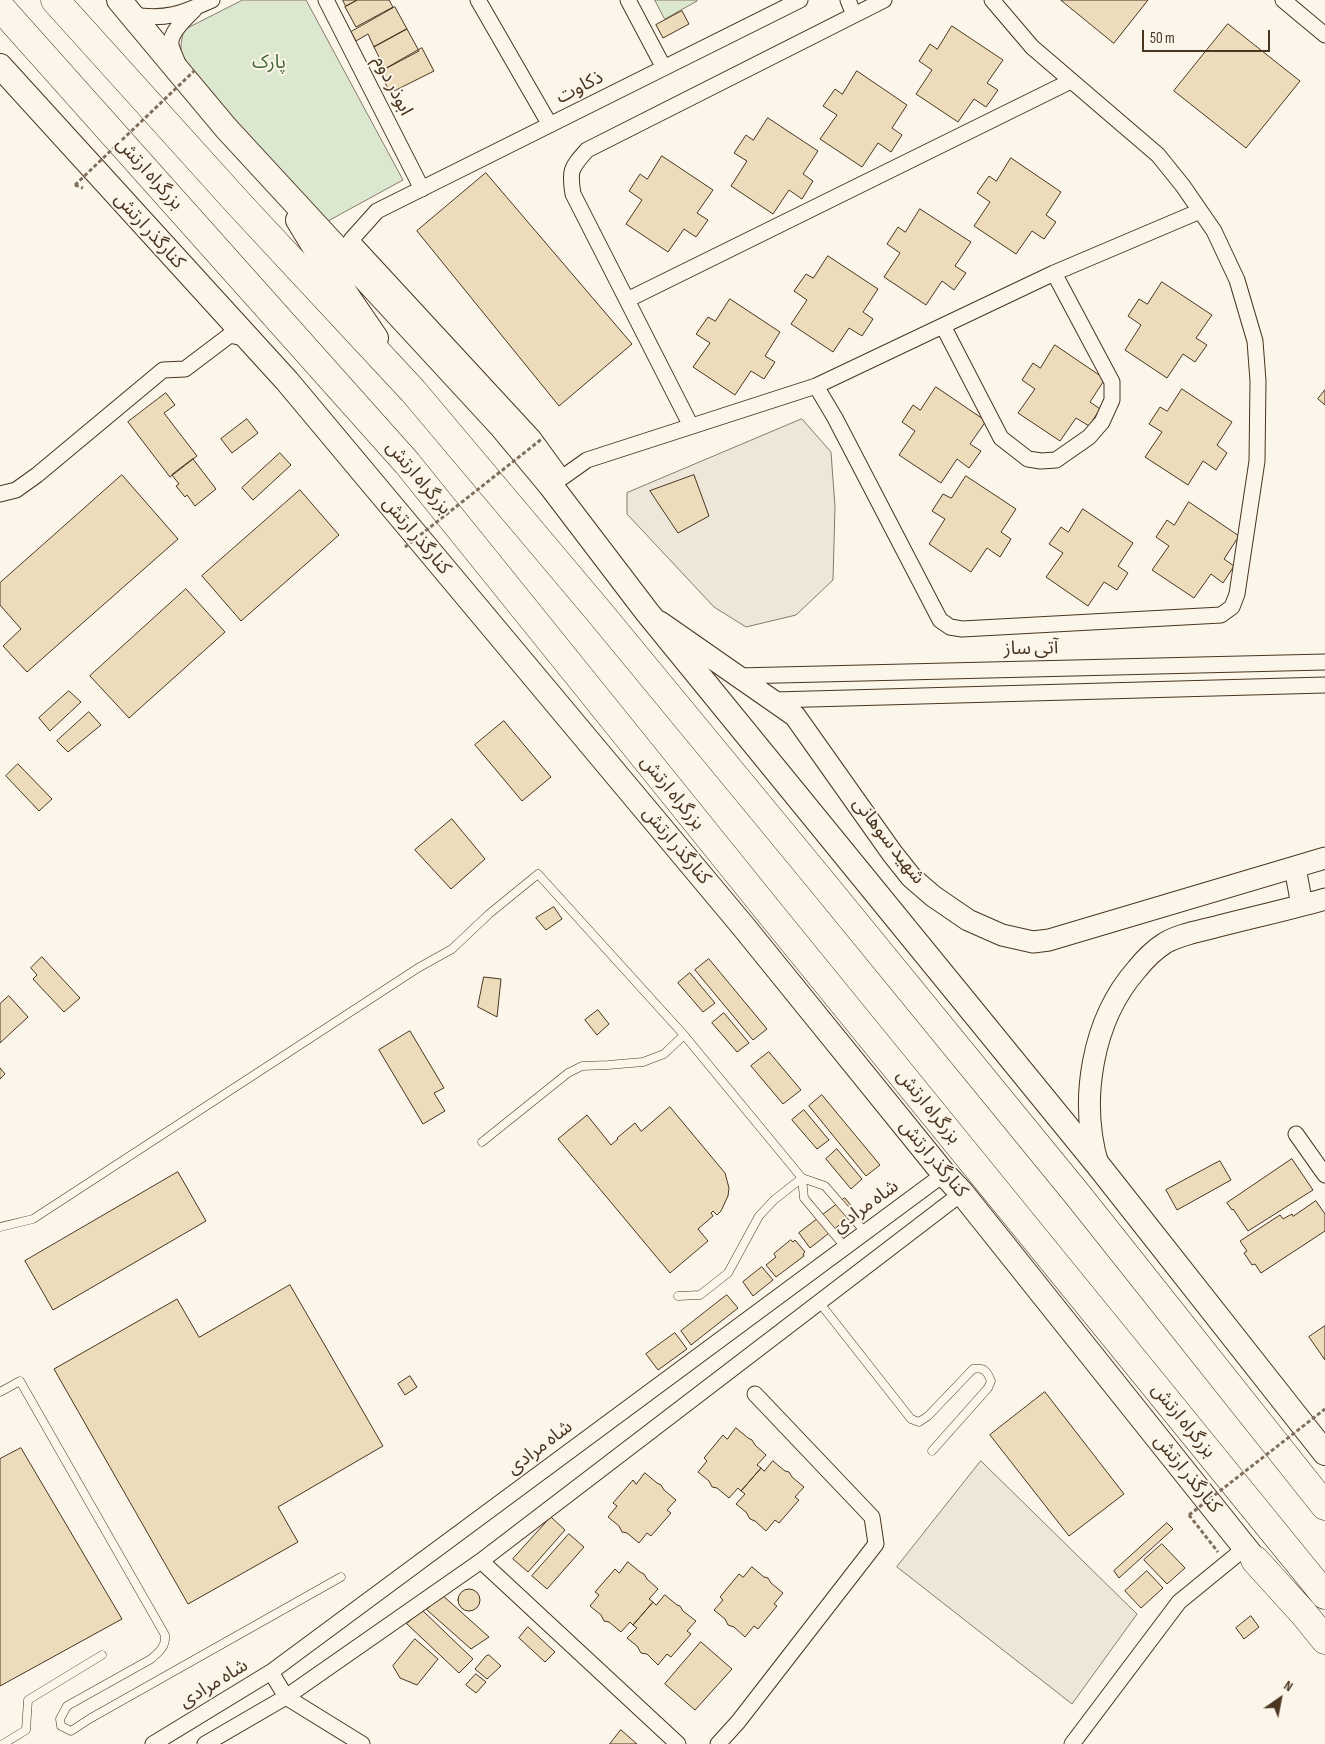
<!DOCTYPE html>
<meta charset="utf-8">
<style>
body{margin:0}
#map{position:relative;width:1325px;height:1744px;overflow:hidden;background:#fbf6e9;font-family:"Sofia Sans Condensed",sans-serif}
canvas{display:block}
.north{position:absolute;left:1255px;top:1674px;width:50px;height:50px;-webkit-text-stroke:4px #fbf6e9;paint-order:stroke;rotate:33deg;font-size:14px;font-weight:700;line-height:20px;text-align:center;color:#4a3520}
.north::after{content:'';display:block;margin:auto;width:18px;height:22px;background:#4a3520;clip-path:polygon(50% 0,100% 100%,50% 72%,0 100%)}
.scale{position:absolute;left:1142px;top:30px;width:128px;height:22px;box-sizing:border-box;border:2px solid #4a3520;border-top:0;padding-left:6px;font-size:15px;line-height:18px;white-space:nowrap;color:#4a3520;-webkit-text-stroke:4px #fbf6e9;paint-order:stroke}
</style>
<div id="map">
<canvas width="1325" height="1744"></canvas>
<div class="north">N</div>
<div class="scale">50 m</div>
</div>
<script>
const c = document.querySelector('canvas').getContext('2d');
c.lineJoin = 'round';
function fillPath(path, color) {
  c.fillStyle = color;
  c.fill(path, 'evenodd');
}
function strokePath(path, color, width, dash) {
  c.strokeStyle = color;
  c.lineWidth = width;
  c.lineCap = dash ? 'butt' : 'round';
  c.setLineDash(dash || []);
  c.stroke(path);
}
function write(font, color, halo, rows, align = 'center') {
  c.font = font + ' "Sofia Sans Condensed","Noto Sans Arabic",sans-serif';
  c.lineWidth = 4;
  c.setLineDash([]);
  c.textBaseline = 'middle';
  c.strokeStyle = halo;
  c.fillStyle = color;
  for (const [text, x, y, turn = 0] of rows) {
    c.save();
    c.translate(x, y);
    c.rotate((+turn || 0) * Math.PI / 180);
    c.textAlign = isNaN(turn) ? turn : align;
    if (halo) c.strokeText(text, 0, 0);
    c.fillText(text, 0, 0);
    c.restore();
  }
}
const green = new Path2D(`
 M243,0H306L403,180L328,221L184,65C180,52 180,44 184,30Z
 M655,0H697V1L665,19Z`);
fillPath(green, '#dce7d0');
strokePath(green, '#887966', 1);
const parking = new Path2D(`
 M802,419L831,452L835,507L833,580L796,615L746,627L714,607L627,514V493Z
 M981,1461L1137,1614L1072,1704L897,1567Z`);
fillPath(parking, '#ede7d9');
strokePath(parking, '#887966', 1);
const building = new Path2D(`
 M343,0H357L346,6Z
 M358,0H389L393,7L356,27L345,7Z
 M1061,0H1148L1114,43Z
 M395,7L407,29L374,47L368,34L356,41L351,32Z
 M682,11L689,24L663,38L656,25Z
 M1228,24L1300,81L1246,148L1174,91Z
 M952,26L1003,60L987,83L998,90L986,107L974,99L958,122L916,94L932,70L919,61L930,44L937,49Z
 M407,29L419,51L385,69L374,47Z
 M422,48L434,71L390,93L380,72Z
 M857,71L907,105L892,128L902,135L891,152L878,143L862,167L820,139L837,115L823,106L835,89L842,94Z
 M768,118L818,151L803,174L813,181L802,199L789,190L773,214L731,186L747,161L734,153L746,135L753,140Z
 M662,156L713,190L697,213L708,220L696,237L684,229L668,252L626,224L642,200L629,191L640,174L647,179Z
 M1011,158L1061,192L1046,215L1056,222L1044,239L1032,231L1016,254L974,226L990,202L977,193L989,176L996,181Z
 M486,173L632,344L559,406L417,231Z
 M920,209L971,242L955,266L966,273L954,290L942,281L926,305L884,277L900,253L887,244L898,227L905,232Z
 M828,256L878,289L863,312L873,319L862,336L849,328L833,352L791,324L807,300L794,291L806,274L813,278Z
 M1162,282L1212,315L1196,338L1207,345L1195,362L1183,354L1167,378L1125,350L1141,325L1128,316L1139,299L1147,304Z
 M730,299L780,332L765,356L775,362L764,379L751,371L735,395L693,367L710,343L696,334L708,317L715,321Z
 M1055,345L1105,379L1090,402L1100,409L1089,426L1076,418L1060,441L1018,413L1035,389L1022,380L1033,363L1040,368Z
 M936,387L986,421L970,444L981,451L969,468L957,459L941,483L899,455L915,431L902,422L913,405L920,410Z
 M1182,389L1232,422L1217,445L1227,453L1216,470L1203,461L1188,485L1145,457L1162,432L1149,424L1160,407L1167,411Z
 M1325,390V405L1318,399Z
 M166,393L175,405L164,413L197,456L170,477L128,422Z
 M247,419L258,433L232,453L221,439Z
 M280,453L291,465L253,500L242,488Z
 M193,459L216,489L195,506L187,495L185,497L176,486L179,484L172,475Z
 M122,475L178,539L27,672L3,646L21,629L0,605V583Z
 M694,475L709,516L678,533L650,491Z
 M966,476L1016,509L1001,532L1011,539L1000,557L987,548L971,572L929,544L945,519L932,511L943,494L951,498Z
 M300,490L339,535L241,621L202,576Z
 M1189,502L1239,536L1224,559L1234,566L1223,583L1211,574L1194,598L1152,570L1169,546L1156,537L1167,520L1174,525Z
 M1083,509L1133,543L1118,566L1128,573L1117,590L1104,582L1088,606L1046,577L1063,553L1049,544L1061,527L1068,532Z
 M186,589L225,632L129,718L90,676Z
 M69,691L81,702L50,731L39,718Z
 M89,712L101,725L68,752L57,741Z
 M504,721L551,777L522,801L475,745Z
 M18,764L52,799L39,811L6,776Z
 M452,819L485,859L451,889L415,850Z
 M554,907L562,919L546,930L536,918Z
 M42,957L80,998L64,1012L33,979L37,975L31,968Z
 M709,959L767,1029L753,1040L695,970Z
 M690,973L715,1003L703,1012L678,983Z
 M484,977L501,979L497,1017L478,1007Z
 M9,996L28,1017L0,1043V1004Z
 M598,1010L609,1024L597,1035L585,1020Z
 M724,1013L749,1043L737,1052L712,1023Z
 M410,1031L444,1088L434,1093L445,1111L423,1124L379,1050Z
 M769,1052L801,1090L783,1104L751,1066Z
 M0,1068L5,1074L0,1079Z
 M822,1095L880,1165L866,1176L809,1106Z
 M670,1107L725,1173L729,1188L728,1196L721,1211L717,1215L713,1211L711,1213L713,1216L698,1229L708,1241L670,1273L558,1139L587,1115L611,1145L618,1139L617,1138L635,1123L641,1131Z
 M804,1110L829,1140L817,1149L792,1120Z
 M837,1149L862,1179L851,1189L826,1159Z
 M1292,1159L1313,1190L1248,1231L1233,1209L1232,1210L1227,1203Z
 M1220,1161L1231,1180L1177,1210L1166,1190Z
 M178,1172L206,1221L53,1310L25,1261Z
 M845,1198L856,1212L810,1248L799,1233Z
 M1316,1201L1325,1214V1231L1261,1273L1255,1264L1252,1265L1244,1253L1247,1251L1240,1241L1280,1215L1283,1219L1292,1214L1293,1216Z
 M791,1240L793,1242L795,1240L805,1252L803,1254L804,1256L776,1277L766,1265L776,1257L774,1254Z
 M762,1267L773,1280L753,1296L743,1282Z
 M290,1285L383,1446L278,1507L298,1542L188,1604L54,1369L177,1299L199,1337Z
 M727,1295L738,1308L691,1345L681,1331Z
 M1325,1326V1360L1309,1337Z
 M675,1333L687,1349L658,1370L646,1354Z
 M410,1376L417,1387L405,1395L398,1384Z
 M1045,1392L1124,1494L1069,1536L990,1435Z
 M736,1428L748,1438L752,1440L755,1445L766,1455L757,1465L761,1468L741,1491L738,1488L729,1498L717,1488L712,1487L709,1481L698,1472L707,1461L704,1458L723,1435L727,1439Z
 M21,1448L122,1619L0,1686V1459Z
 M773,1461L785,1471L789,1472L792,1477L804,1487L795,1497L799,1500L779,1523L775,1520L766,1531L755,1521L750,1519L746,1512L736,1504L745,1494L741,1491L761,1468L764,1471Z
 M645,1473L657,1483L661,1485L664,1490L676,1500L667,1510L671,1513L651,1536L647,1533L639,1543L627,1533L622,1532L619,1526L608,1517L617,1506L613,1503L633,1480L636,1484Z
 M551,1517L565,1530L528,1572L513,1559Z
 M1167,1523L1173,1529L1119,1578L1114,1571Z
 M569,1534L584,1547L547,1589L532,1576Z
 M1162,1544L1185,1568L1167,1584L1144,1560Z
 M628,1562L640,1572L644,1574L647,1579L658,1589L649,1599L653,1602L633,1625L630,1622L621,1632L609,1622L604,1621L601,1615L590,1606L599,1595L595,1592L615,1569L619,1573Z
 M752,1567L764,1577L768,1578L771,1583L783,1593L774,1604L777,1606L758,1629L754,1626L745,1637L734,1627L728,1625L725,1619L714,1610L723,1600L720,1597L739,1574L743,1577Z
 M1147,1571L1163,1588L1141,1608L1125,1591Z
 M458 1600a11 11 0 1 1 22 0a11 11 0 1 1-22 0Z
 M441,1594L489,1637L471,1649L427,1610Z
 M665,1595L677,1605L680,1606L683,1611L696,1621L687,1631L691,1634L671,1657L667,1654L658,1665L647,1654L641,1653L637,1646L627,1638L637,1628L633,1625L653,1602L656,1605Z
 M422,1610L473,1659L459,1673L407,1624Z
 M1251,1616L1259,1627L1244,1639L1236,1628Z
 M528,1627L555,1652L545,1662L519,1638Z
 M415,1639L438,1659L417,1685L400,1678L393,1666Z
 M701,1642L732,1669L695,1710L665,1684Z
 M489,1655L501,1666L487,1679L475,1669L486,1656Z
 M476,1674L486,1682L476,1693L466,1685Z
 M621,1730L637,1744H610Z`);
fillPath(building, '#ecdcbc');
strokePath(building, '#4a3520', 1);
const lane = new Path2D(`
 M482,1142L568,1073L582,1066L608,1065L643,1062L664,1054L684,1035
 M802,1178L804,1198L845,1247
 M0,1227L33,1219L418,968L452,949L489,914L538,874L684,1035L802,1178L825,1186L865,1232
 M678,1296L700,1295L728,1273L759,1216L774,1200L802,1178
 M819,1302L911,1419L919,1422L928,1416L973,1369C984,1367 987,1371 991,1381L988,1388L932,1451
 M0,1392L20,1381L165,1635C166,1647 159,1652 151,1659L67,1706L60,1719L61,1726L71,1731L91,1718L341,1577
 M3,1744L26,1730L28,1700L102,1655`);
const street = new Path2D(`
 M326,0L422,189
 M478,0L550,125
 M628,0L664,68
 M848,0L854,15
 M1283,0L1325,35
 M132,15C167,20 181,14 212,0
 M177,61C175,56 172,50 171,45C169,33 186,18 194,10
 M627,300L1071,81
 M943,326L1001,438L1028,459L1041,461L1056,460L1089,437L1102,422L1112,400V382L1054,273
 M816,386L835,418L940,620L950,627L962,629L1221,615L1232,607L1237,594L1257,461L1258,381L1255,341L1237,280L1214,231L1183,186L1158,155L1032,47L992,0
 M691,426L573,194C569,170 571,168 587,150L884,0
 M562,477L533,437L351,240L377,211L800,0
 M556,482L587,460L816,386L1054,273L1200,211
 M0,494L16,490L37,475L163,370L185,369L230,335L247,339
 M737,676L1325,662
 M774,700L1325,685
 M1296,1134L1325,1175
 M481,1561L678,1744
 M271,1672L286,1697L362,1744
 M153,1744L271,1672L944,1174
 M205,1744L286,1697L481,1561L962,1193
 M718,1744L738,1722L876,1544L872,1517L755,1394
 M1072,1744L1179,1602L1245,1548`);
const secondary = new Path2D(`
 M660,622L795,716L892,853L911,877L933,896L968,920L1002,935L1033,942L1049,940L1325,858
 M1295,868L1302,905
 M1098,1165C1079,1100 1092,1020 1137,969C1145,959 1154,950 1165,943C1180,934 1201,931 1219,926C1254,917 1290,909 1325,899`);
const primary = new Path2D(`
 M119,0L226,128L501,426L551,486L647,612L1098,1165L1325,1453
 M0,66L287,381L743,926L944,1174L962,1193L1267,1575
 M298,220L318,253L376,338`);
const highway = new Path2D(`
 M55,0L239,204L413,391L600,613L817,876L1077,1194L1325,1506
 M0,7L407,463L770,913L1325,1595
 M1255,1560L1304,1614L1325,1640`);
strokePath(lane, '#4a3520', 9);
strokePath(street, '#4a3520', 17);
strokePath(secondary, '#4a3520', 23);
strokePath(primary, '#4a3520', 26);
strokePath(highway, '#4a3520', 29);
strokePath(new Path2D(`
 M75,185L83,188
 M1189,1515L1218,1552`), '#7f6f5c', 3, [4, 2.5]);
strokePath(lane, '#fbf6e9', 8);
strokePath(street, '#fbf6e9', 15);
strokePath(secondary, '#fbf6e9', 21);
strokePath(primary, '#fbf6e9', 24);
strokePath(highway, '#fbf6e9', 28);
strokePath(new Path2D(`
 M75,185L194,71
 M405,547L543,438
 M1189,1515L1325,1409`), '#7f6f5c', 3, [4, 2.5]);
write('19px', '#436837', '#fbf6e9', [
 ["پارک",269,63]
]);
write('19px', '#4a3520', '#fbf6e9', [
 ["ابوذر دوم",392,86,63],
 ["ذکاوت",580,88,-27],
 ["بزرگراه ارتش",149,174,48],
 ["کنارگذر ارتش",149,231,48],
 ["بزرگراه ارتش",418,478,50],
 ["کنارگذر ارتش",416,536,50],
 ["آتی ساز",1031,649,-1],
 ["بزرگراه ارتش",672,793,51],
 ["شهید سوهانی",888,841,52],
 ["کنارگذر ارتش",676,846,50],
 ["بزرگراه ارتش",928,1107,51],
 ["کنارگذر ارتش",933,1159,50],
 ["شاه مرادی",866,1207,-36],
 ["بزرگراه ارتش",1183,1421,51],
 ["شاه مرادی",540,1448,-37],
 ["کنارگذر ارتش",1187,1474,51],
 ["شاه مرادی",214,1684,-31]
]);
</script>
